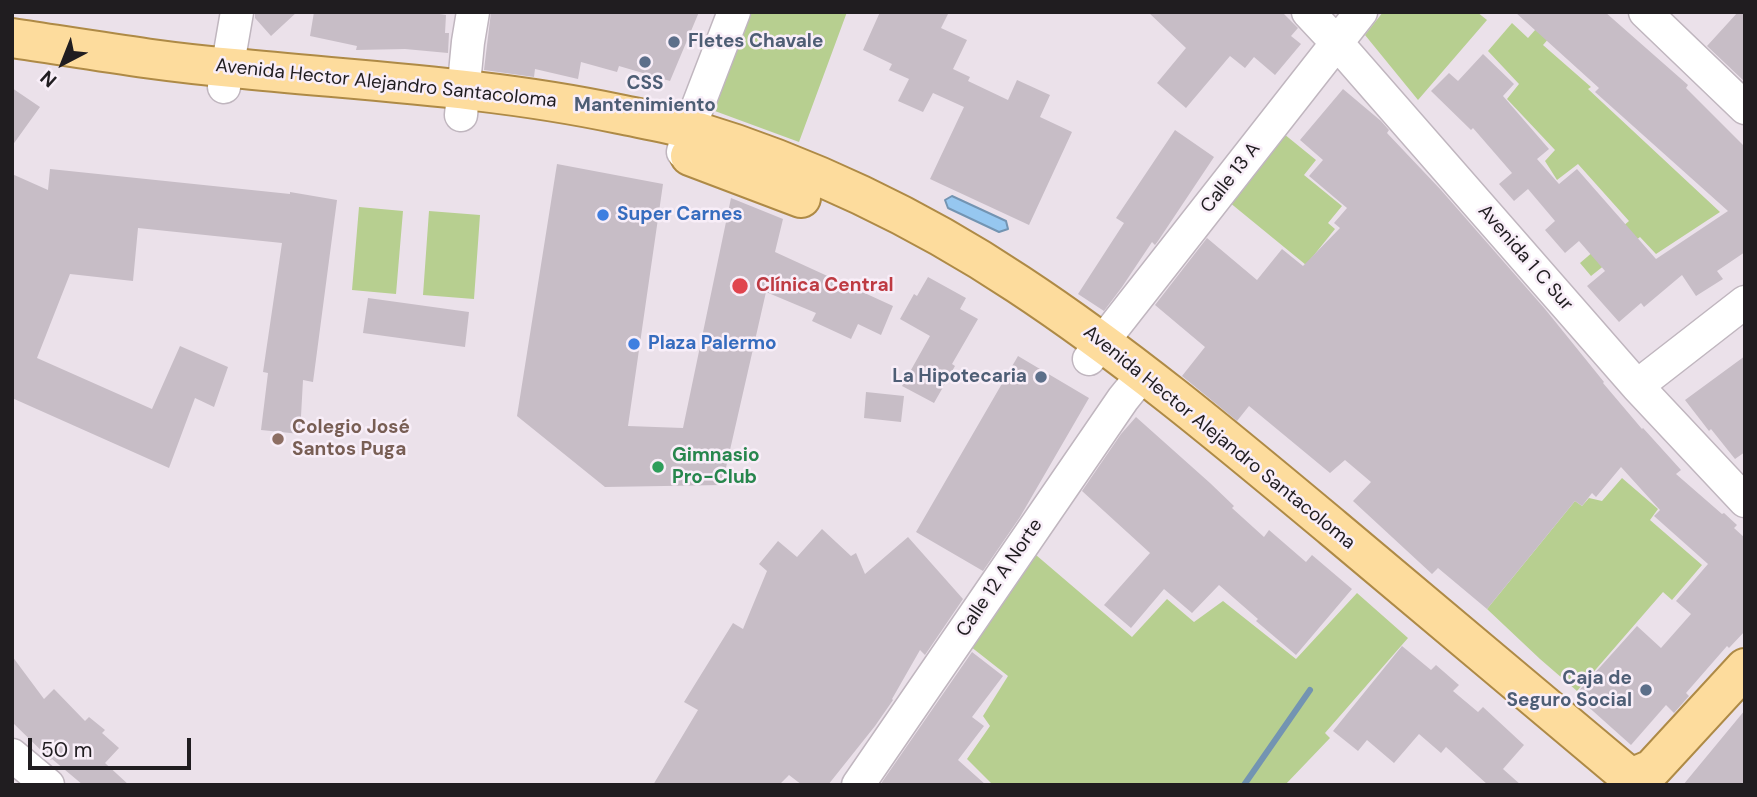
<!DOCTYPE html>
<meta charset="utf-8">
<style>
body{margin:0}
#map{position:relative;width:1757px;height:797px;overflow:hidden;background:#ebe1ea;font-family:"DM Sans",sans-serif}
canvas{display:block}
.frame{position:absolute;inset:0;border:14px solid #201d20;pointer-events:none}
.north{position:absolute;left:28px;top:28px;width:70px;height:70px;-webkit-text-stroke:5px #f8eef8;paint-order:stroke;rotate:222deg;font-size:19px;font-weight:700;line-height:28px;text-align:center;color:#201d20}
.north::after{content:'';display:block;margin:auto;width:24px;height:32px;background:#201d20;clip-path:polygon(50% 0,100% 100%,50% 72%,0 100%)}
.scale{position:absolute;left:28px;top:738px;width:163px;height:32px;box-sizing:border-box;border:4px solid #201d20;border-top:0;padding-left:9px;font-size:21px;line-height:24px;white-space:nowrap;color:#201d20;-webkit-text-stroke:5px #f8eef8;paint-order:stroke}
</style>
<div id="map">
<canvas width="1757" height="797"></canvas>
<div class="frame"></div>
<div class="north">N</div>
<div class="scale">50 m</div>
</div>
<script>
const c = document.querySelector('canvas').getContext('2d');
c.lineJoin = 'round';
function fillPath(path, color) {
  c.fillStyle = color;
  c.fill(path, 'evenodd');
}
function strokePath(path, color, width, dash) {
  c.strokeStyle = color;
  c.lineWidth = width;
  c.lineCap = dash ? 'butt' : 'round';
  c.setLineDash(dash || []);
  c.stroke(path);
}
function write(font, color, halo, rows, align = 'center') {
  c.font = font + ' "DM Sans",sans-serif';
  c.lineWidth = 5;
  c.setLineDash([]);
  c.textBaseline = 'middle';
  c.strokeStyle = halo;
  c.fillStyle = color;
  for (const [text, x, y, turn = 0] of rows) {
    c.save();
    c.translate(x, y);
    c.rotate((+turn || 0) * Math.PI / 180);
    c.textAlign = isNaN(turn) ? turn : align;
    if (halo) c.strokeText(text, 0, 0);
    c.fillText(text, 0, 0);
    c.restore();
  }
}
fillPath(new Path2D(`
 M745,12H847L799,142L704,107Z
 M1383,12H1477L1487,20L1418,100L1365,35Z
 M1551,12H1572L1543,45L1591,87L1588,89L1720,212L1656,254L1640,237L1591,276L1580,263L1629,221L1578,164L1557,180L1545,161L1555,150L1507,99L1519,84L1488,51L1512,23L1528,38Z
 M1284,134L1316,160L1304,175L1342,206L1328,223L1335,229L1306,265L1229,202Z
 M359,207L403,211L396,294L352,290Z
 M429,211L480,215L474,299L423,295Z
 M1622,478L1658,509L1650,520L1702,565L1672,600L1663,592L1577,691L1540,659L1487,609L1575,501L1582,506L1589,498L1602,501Z
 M1036,555L1132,637L1167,599L1194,622L1223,601L1296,659L1357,593L1408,638L1325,733L1330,738L1285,785H993L967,759L990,726L983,716L1008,676L961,639Z`), '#b7cf90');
const water = new Path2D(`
 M952,196L1006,221L1008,229L999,232L948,208L945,200Z`);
fillPath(water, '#96c7f0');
strokePath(water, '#7394b2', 2);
strokePath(new Path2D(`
 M1244,785L1310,690`), '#7394b2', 6);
fillPath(new Path2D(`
 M255,12H297L271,36L255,18Z
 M314,12H426L446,15L445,33H449L448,53L405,49L356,50L357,46L310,36Z
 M491,12H699L670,81L619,66L617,72L581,62L578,79L535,69L534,77L484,70Z
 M880,12H949L941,28L967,40L953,69L970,77L968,81L1008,100L1017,80L1050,95L1040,117L1072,132L1029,225L930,179L964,107L933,93L923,112L898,101L909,79L889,70L892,64L863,50Z
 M1148,12H1282L1298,28L1291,36L1301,44L1275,75L1254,57L1245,68L1230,56L1186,108L1157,83L1186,48Z
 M1515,12H1605L1688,85L1686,88L1745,147V252L1717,271L1723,279L1696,296L1682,275L1644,307L1641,303L1619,322L1587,286L1605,271L1579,241L1565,253L1545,230L1555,221L1528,189L1514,201L1499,184L1512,173L1473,128L1471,130L1431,91L1449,73L1458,81L1483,54L1514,84L1503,96L1549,149L1537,159L1559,184L1577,169L1656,259L1728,211L1595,92L1599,88Z
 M1738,12H1745V82L1707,46Z
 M12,88L40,107L12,146Z
 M1343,89L1381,121L1389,130L1387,133L1441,190L1545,309L1604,382L1603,383L1642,429L1643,428L1681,470L1676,474L1722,514L1724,513L1737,525L1734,528L1745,538V631L1729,648L1727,646L1686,693L1689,696L1674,713L1666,705L1631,745L1575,695L1637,626L1661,648L1691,614L1676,601L1708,564L1654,516L1660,510L1621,467L1596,497L1592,493L1582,506L1575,501L1487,609L1438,568L1432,574L1353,501L1371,482L1345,460L1330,473L1249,406L1237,421L1182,376L1205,347L1155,305L1207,238L1257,280L1282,249L1303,266L1340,228L1334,223L1347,208L1309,176L1323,160L1300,140Z
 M1175,130L1214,157L1158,241L1155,245L1152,242L1122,287L1104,311L1078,294L1124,223L1116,218Z
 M557,164L663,184L628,426L683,428L731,198L783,219L775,252L893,306L881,335L858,324L851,339L812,321L816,313L766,292L722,485L605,487L517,416Z
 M50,169L290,194V192L337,200L313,382L303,380L300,434L261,430L268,373L263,372L282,243L138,228L133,281L70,274L37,358L152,409L180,346L228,367L214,407L195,398L169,468L12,398V174L48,190Z
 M928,277L966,298L960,309L978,319L952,364L955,366L934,403L902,386L930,336L900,319L914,294L917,296Z
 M368,298L469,312L465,347L363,333Z
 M1018,356L1089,398L1020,517L983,571L916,532Z
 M1745,356V452L1735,459L1711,429L1709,431L1685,400Z
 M866,392L904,396L901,422L864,418Z
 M1136,417L1210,483L1234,506L1232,508L1264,537L1269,530L1306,562L1312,555L1352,589L1296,655L1256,621L1258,619L1219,585L1192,613L1164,589L1131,628L1104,605L1150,553L1082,491L1121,434Z
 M822,529L851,556L856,553L865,574L908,537L963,599L925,655L920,650L892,699L893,700L875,726L828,785H802L789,775L779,785H653L698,710L684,702L733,623L743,629L767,571L759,564L778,541L797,557Z
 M1402,646L1431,670L1436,665L1459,685L1453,691L1478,712L1483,707L1524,745L1503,769L1521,785H1488L1446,747L1441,753L1419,734L1394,763L1367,740L1358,751L1333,731Z
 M972,652L1003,676L972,717L984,726L958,760L986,785H880Z
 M12,656L44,699L54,689L85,721L89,717L105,730L102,733L119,748L105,763L129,785H83L52,759L51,760L12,722Z
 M1745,710V785H1683Z`), '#c7bdc6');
const minor = new Path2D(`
 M1308,12L1337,43L1637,386L1745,501
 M1645,12L1745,108
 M224,87L237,12
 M461,115L468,42L473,12
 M683,152L689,129L734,12
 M1089,359L1361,12
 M1637,386L1745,302
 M12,755L48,785
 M858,785L1123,399L1144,373`);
const major = new Path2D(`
 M12,38C86,49 159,62 233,68C362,81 492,87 619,114C643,119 669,123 692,130C806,164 919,218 1018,284C1129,357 1231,443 1333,528C1435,614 1537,699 1639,785
 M690,156L801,198
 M1631,778L1652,769L1745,668`);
strokePath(minor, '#c0b6bf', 35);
strokePath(major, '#ae8a46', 42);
strokePath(minor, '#fff', 32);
strokePath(major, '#fddc9d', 38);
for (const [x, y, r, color] of [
 [674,42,7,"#5c6f8a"],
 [645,62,7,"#5c6f8a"],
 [603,215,7,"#3f7fe0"],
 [740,286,9,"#e0444e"],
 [634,344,7,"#3f7fe0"],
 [1041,377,7,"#5c6f8a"],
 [278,439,7,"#8d6e63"],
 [658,467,7,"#2e9e5b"],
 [1646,690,7,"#5c6f8a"]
]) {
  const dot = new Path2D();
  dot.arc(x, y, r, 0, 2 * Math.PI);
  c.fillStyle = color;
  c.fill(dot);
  strokePath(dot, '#f8eef8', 2.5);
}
write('bold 19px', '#4e5e75', '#f8eef8', [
 ["Fletes Chavale",688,42,"left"],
 ["CSS",645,84,"center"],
 ["Mantenimiento",645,106,"center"],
 ["La Hipotecaria",1027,377],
 ["Caja de",1632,679],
 ["Seguro Social",1632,701]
], 'right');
write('19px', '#201d20', '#f8eef8', [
 ["Avenida Hector Alejandro Santacoloma",386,84,6],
 ["Calle 13 A",1231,178,-52],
 ["Avenida 1 C Sur",1525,258,49],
 ["Avenida Hector Alejandro Santacoloma",1219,438,39],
 ["Calle 12 A Norte",1000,578,-56]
]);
write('bold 19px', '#366cbe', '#f8eef8', [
 ["Super Carnes",617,215],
 ["Plaza Palermo",648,344]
], 'left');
write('bold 19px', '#be3a42', '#f8eef8', [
 ["Clínica Central",756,286]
], 'left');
write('bold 19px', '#785e54', '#f8eef8', [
 ["Colegio José",292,428],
 ["Santos Puga",292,450]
], 'left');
write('bold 19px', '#27864d', '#f8eef8', [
 ["Gimnasio",672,456],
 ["Pro-Club",672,478]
], 'left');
</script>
